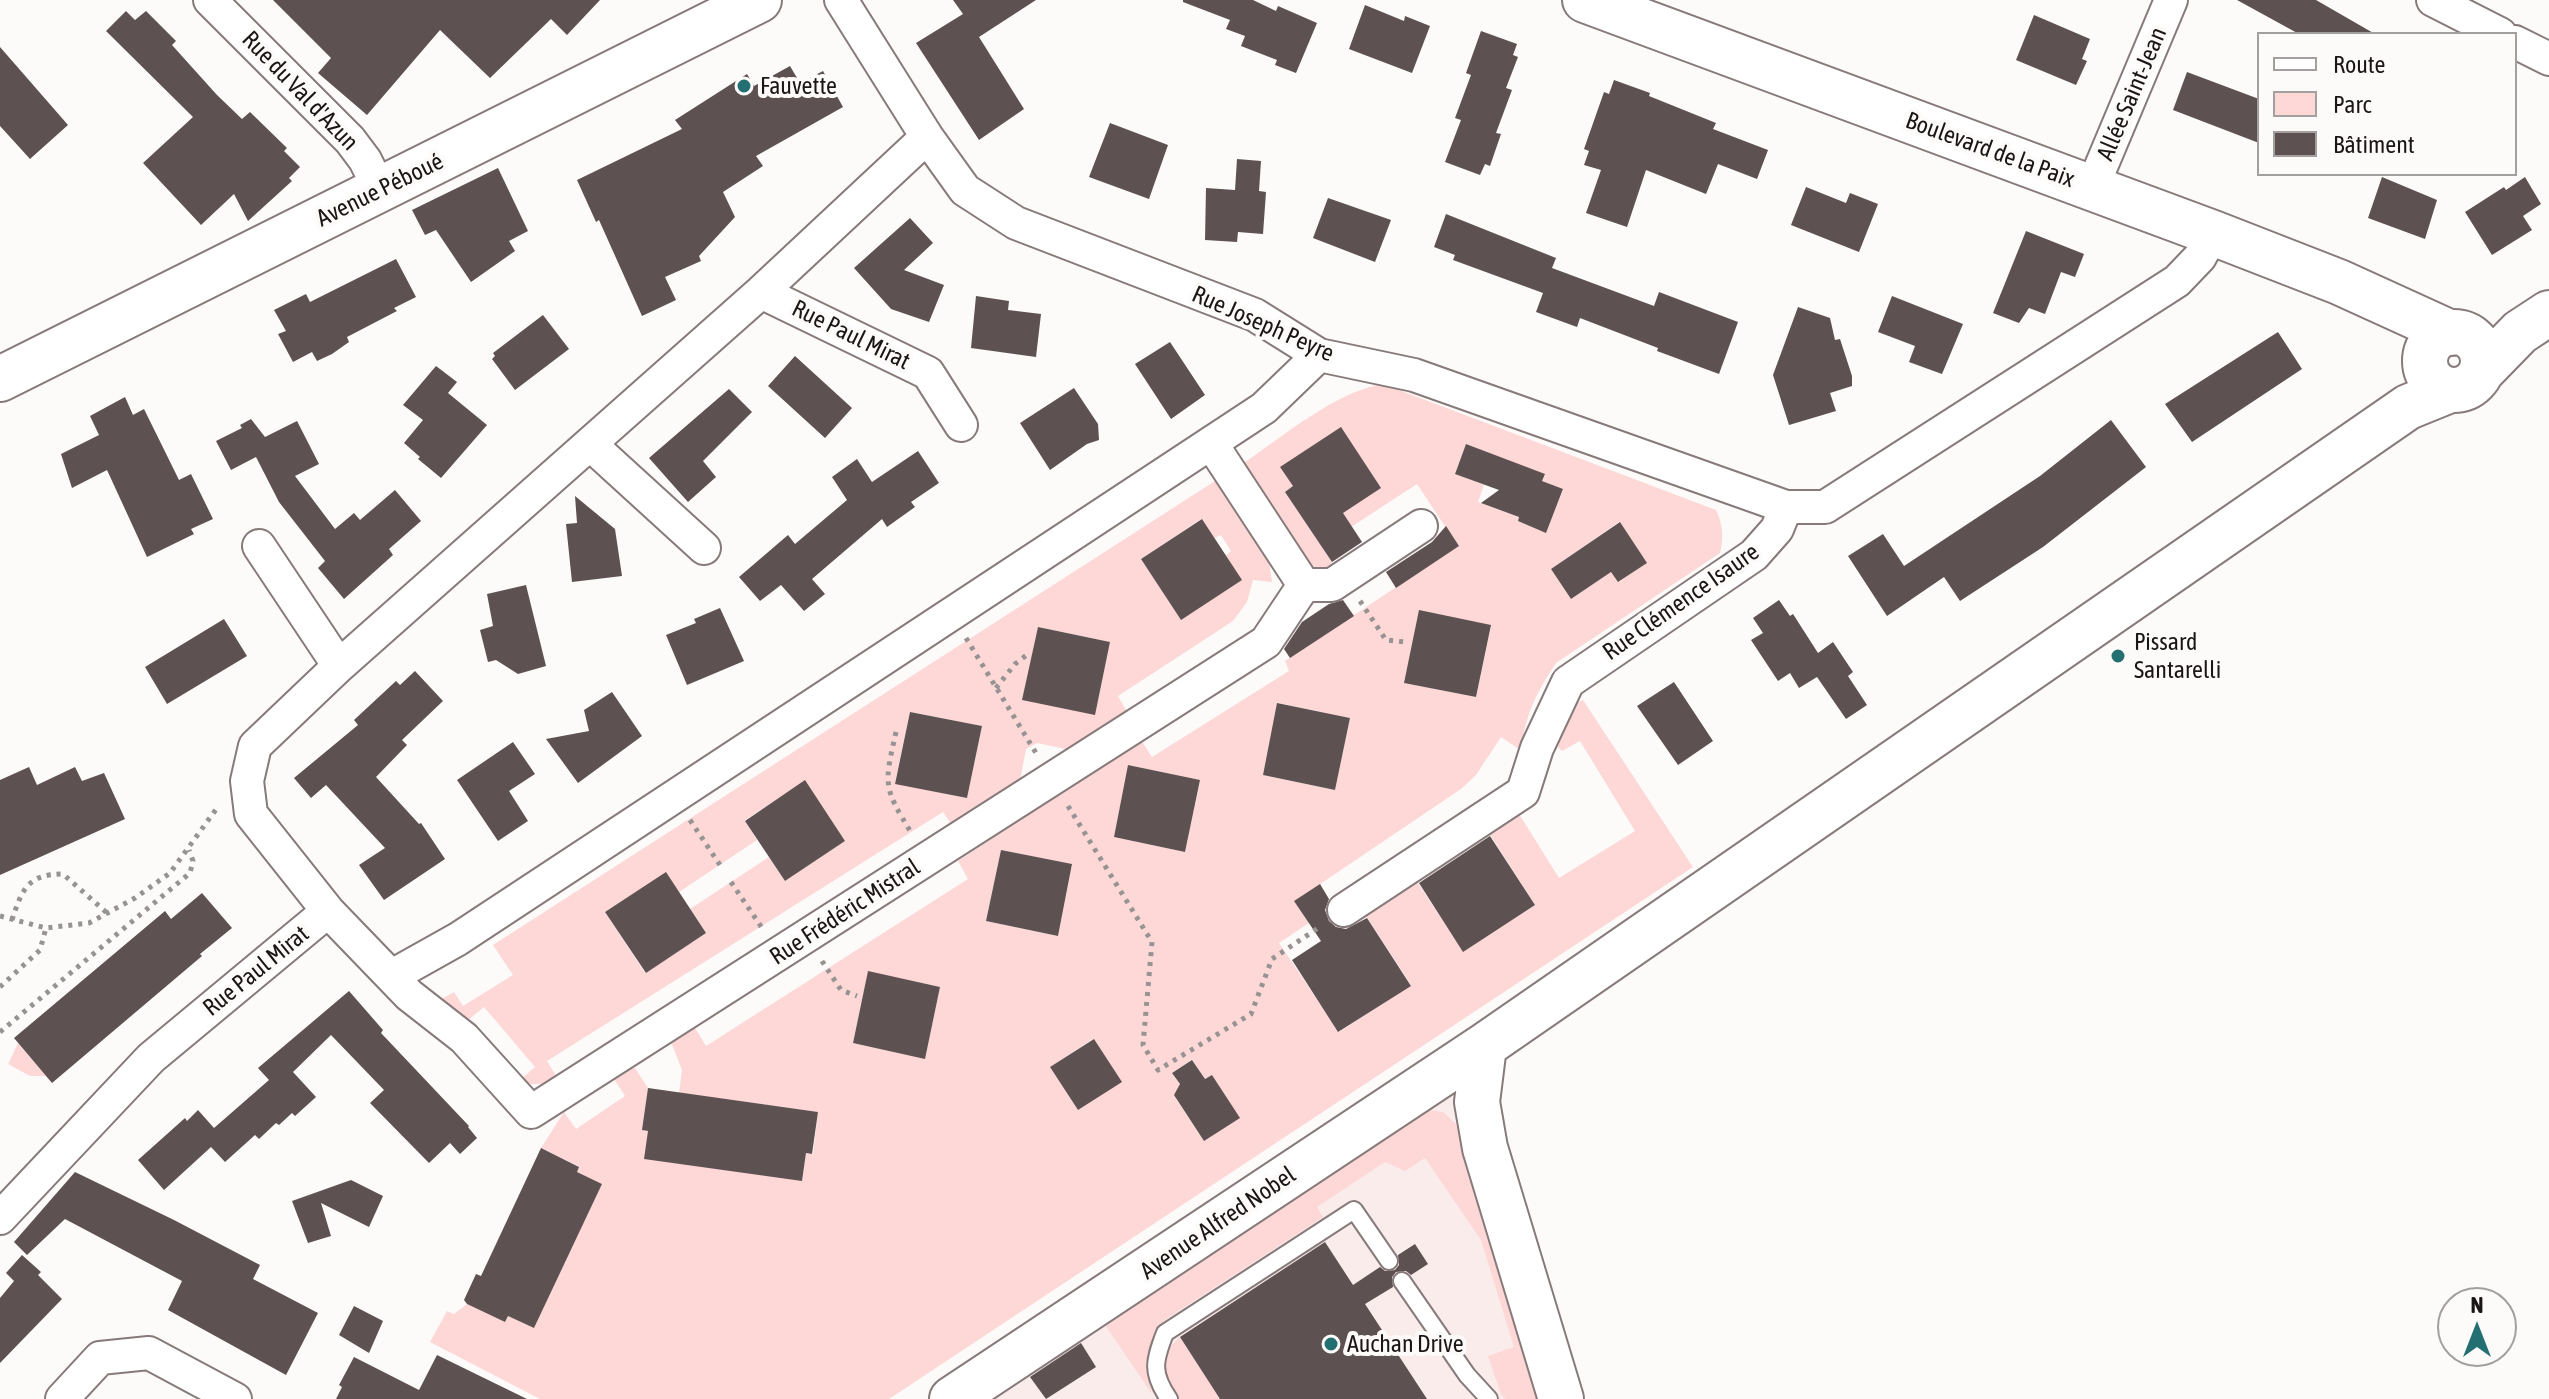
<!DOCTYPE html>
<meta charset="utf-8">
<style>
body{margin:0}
#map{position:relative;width:2549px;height:1399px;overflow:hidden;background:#fdfafa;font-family:"Asap Condensed",sans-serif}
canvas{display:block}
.legend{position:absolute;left:2257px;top:32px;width:260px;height:144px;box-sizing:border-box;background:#fdfafa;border:2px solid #a39f9f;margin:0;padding:10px 14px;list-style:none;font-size:24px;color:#1b1616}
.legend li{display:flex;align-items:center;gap:16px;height:40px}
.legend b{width:40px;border:2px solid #a39f9f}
.north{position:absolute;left:2437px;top:1287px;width:80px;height:80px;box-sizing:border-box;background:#fdfafa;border:2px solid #a39f9f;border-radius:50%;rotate:0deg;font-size:22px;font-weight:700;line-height:32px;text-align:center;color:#1b1616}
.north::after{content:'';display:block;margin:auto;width:28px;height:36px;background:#246f72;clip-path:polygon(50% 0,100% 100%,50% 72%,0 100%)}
</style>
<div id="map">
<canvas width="2549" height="1399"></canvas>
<ul class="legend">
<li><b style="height:10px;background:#fff"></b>Route</li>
<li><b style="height:22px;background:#fdd8d7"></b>Parc</li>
<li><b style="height:22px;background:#5d5151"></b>Bâtiment</li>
</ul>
<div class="north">N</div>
</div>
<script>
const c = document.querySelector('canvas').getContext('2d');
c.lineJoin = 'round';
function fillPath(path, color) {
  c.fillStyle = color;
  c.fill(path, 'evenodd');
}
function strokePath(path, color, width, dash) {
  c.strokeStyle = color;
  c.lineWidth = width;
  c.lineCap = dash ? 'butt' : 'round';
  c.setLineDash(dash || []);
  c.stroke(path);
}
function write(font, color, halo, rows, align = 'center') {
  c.font = font + ' "Asap Condensed",sans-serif';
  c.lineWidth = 8;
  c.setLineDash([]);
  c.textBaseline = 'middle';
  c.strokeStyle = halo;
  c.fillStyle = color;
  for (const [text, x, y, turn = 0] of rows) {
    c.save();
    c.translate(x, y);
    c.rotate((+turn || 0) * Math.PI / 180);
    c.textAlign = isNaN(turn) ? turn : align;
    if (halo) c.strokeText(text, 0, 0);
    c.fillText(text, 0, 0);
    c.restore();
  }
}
fillPath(new Path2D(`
 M1484,1046L1561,1399H952Z`), '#f9eceb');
fillPath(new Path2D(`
 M1383,384L1716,510C1723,525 1724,537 1720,553L1556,663C1538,690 1523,718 1522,751L1501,737L1476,775L1461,789L1295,901L1309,923L1279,943L1339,1032L1411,985L1364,913L1416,880L1463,951L1535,905L1489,833L1519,814L1559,878L1635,831L1580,741L1562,751L1555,744L1572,705L1583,700L1693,867L889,1399H540L430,1342L447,1311L454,1314L467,1304L505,1322L508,1316L534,1328L602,1184L577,1172L578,1166L541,1148L564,1112L576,1129L625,1096L614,1079L627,1069L635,1068L648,1088L643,1130L802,1181L806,1153L813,1154L818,1112L679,1093L682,1070L671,1042L695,1028L706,1046L968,879L958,861L1141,740L1152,757L1289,671L1285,661L1458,546L1417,484L1322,546L1336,569L1329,572L1313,567L1302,559L1241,465C1281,438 1336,391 1383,384ZM1466,444L1545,475L1542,481L1563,490L1546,532L1518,521L1519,517L1478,502L1484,485L1455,473ZM1619,522L1646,563L1619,582L1611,572L1571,599L1551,569ZM1491,626L1476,697L1404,683ZM1278,703L1350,718L1335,790L1263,775ZM1129,765L1200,781L1185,852L1114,837ZM1001,850L1072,865L1058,936L986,921ZM868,972L940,987L925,1058L853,1043ZM1093,1039L1121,1082L1078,1110L1050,1067ZM1192,1060L1205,1079L1212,1075L1239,1118L1204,1141L1176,1099L1185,1092L1172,1073Z
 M1215,481L1268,555L1272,582L1253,580L1247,602L1233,621L1118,696L1129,715L1075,751L1037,743L1026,749L1018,792L956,831L943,812L547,1061L558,1079C544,1085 533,1086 519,1081L535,1067L484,1007L467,1021L440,1000L454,992L463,1006L513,975L493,945ZM1201,519L1215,538L1221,535L1231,551L1226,555L1241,580L1181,619L1141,559ZM1038,627L1110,642L1095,714L1023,699ZM910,712L982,726L967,798L895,783ZM805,781L845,841L785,881L769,857L696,905L690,909L706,933L645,973L605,912L666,873L679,892L757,840L745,820Z
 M18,1043L46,1076H30L8,1064Z
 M1422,1109L1443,1112L1456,1124L1538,1399H1505L1501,1394L1488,1356L1514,1347L1481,1240L1425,1158L1405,1171L1385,1162L1317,1207L1323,1217L1166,1319C1146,1344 1145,1363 1152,1394L1103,1322Z
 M1180,1337L1220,1399H1178C1162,1376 1156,1358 1180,1337Z`), '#fdd8d7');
fillPath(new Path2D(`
 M273,0H600L567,35L551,19L490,78L440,30L367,115L318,73L331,58Z
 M953,0H1036L979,37L1024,109L979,140L916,43L963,14Z
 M1183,0H1253L1276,11L1278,6L1317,23L1296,73L1275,65L1277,60L1241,46L1245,36L1226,29L1230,20L1183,2Z
 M2237,0H2316L2375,34H2299Z
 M1365,5L1404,21L1405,16L1430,26L1412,73L1349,49Z
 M126,11L135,20L146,11L176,41L172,45L217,95L242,119L250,112L287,148L284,151L300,167L289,178L292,181L248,221L234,194L201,225L143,163L193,117L106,31Z
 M2034,15L2090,39L2082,59L2087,61L2076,85L2016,60Z
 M1481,31L1517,44L1513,55L1518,57L1506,88L1512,90L1496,133L1501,134L1490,166L1485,164L1480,175L1445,162L1461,120L1455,118L1471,75L1466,73Z
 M0,47L68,125L30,159L0,126Z
 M790,66L800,83L823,71L843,107L756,156L763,166L723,192L735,217L699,256L701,261L665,277L676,300L642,316L599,220L596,222L577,180L682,129L675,120L747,74L754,86Z
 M2187,72L2259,99V143L2173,110Z
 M1614,80L1650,93L1649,96L1716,123L1713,129L1768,150L1757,179L1718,164L1706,194L1646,170L1627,227L1586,213L1601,170L1584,165L1589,151L1584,149L1604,92L1609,94Z
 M1110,123L1168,145L1149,199L1089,177Z
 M1237,159L1261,161L1259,191L1266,192L1263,234L1238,232L1237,242L1205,240L1206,188L1235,190Z
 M498,168L528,231L509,241L515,251L471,282L436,230L425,235L412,210Z
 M2382,177L2437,200L2425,239L2368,218Z
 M2525,177L2541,204L2523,216L2532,230L2492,255L2465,212L2504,187L2506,190Z
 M1806,187L1846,203L1850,193L1878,204L1859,252L1791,225Z
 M1328,198L1391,220L1375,262L1313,238Z
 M1446,214L1556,258L1552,268L1654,306L1659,292L1738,322L1719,374L1657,351L1658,348L1580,318L1577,327L1536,312L1543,293L1453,260L1455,255L1434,247Z
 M910,218L933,243L904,270L944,285L929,322L891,309L854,268Z
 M2026,231L2084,254L2075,277L2061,272L2045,314L2029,308L2019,323L1993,313Z
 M396,259L416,297L394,308L397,311L347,337L349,342L332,354L317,361L312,352L293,362L278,334L286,331L274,310L306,294L310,302Z
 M976,296L1009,301L1008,310L1041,314L1036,357L971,348Z
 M1892,296L1963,324L1942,374L1909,362L1915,346L1878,332Z
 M1798,307L1830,318L1835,340L1840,339L1852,376V386L1830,393L1836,411L1789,425L1773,375Z
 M543,315L569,349L515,390L492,359L495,356L493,353Z
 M2278,332L2302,369L2192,442L2165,404Z
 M1170,342L1205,395L1171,419L1135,364Z
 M795,356L852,408L825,438L768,386Z
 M436,366L457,382L448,393L487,425L441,478L418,459L420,457L404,443L423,420L403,405Z
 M1074,388L1098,424L1099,440L1087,444L1050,470L1020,423Z
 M729,389L752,412L703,461L716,477L688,502L649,458Z
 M125,397L133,415L144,409L179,480L191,474L213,519L191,529L194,534L147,557L107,470L72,488L61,454L99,435L90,416Z
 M251,419L265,437L297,421L319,464L295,476L335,529L354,513L360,520L395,490L421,521L389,549L393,555L344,599L318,568L325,561L279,502L256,457L231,470L216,441L242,428L240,425Z
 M2111,420L2146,467L2043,547L1960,601L1944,577L1887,616L1848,556L1883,534L1904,566L2040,476Z
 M1341,427L1381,488L1343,513L1362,542L1332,562L1285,492L1293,486L1280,467Z
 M1466,444L1545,474L1542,481L1563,489L1546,533L1518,521L1519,517L1481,503L1499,490L1455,474Z
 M918,451L939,483L911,502L915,507L887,527L882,519L812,579L825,594L804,611L781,585L760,601L739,577L788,535L795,544L847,500L832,477L857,459L872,482Z
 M575,496L615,529L622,576L572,582L566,524L577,523Z
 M1202,519L1242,580L1181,620L1141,559Z
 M1620,522L1647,563L1618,582L1611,572L1571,599L1551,569Z
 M1446,526L1459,546L1396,588L1386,572L1432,542Z
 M526,585L546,666L518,674L496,660L488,662L480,630L493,626L487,594Z
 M1343,600L1354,616L1290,658L1284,649L1302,622L1329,604Z
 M1779,600L1790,616L1793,614L1818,653L1833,642L1853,672L1848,676L1867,705L1846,719L1817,677L1799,688L1790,673L1778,681L1751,640L1763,633L1753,618Z
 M720,608L744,661L687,685L666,635L696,623L694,619Z
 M1419,610L1491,625L1476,697L1404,683Z
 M224,619L247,656L167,704L145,667Z
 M1038,627L1110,642L1095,715L1022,700Z
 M415,671L443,701L402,740L407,745L376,777L419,824L421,823L445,859L384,900L359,865L385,848L326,785L311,798L294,778L358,725L354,720L396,681L400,685Z
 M1674,682L1713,741L1678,765L1637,706Z
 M612,692L642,736L578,783L546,739L589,731L584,710Z
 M1277,703L1350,718L1335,790L1263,775Z
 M910,712L982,726L967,798L895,784Z
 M513,742L535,774L509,791L528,821L498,841L457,780Z
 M1128,765L1200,780L1185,852L1114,837Z
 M29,767L37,785L75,767L82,781L104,773L125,819L0,875V780Z
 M805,780L845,841L785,881L745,821Z
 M1490,836L1535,905L1463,952L1419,883Z
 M1001,850L1072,864L1058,936L986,921Z
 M666,872L706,933L646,973L605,912Z
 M1320,884L1329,899L1325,910L1329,921L1336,927L1346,929L1367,918L1411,986L1338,1032L1292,960L1321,941L1294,901Z
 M202,893L232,928L200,954L202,956L52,1083L14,1038L165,911L171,919Z
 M868,971L940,987L925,1059L853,1043Z
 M349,991L383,1030L381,1033L469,1126L468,1127L477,1138L460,1154L450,1143L429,1163L370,1103L384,1090L331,1035L293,1072L316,1097L295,1116L292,1113L279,1125L276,1123L259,1139L255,1135L225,1162L211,1147L164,1190L138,1160L185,1118L187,1121L198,1110L214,1128L269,1080L258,1068Z
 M1094,1039L1122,1082L1078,1110L1050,1067Z
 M1192,1060L1205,1079L1212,1075L1240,1118L1204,1141L1174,1095L1180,1084L1172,1073Z
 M648,1088L818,1112L812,1154L806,1153L802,1181L644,1159L648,1131L642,1130Z
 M541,1148L579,1167L577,1172L602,1184L534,1328L508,1316L505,1322L467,1304L464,1300L476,1274L481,1276Z
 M75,1172L174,1220L260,1265L253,1279L318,1313L286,1375L168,1310L182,1281L65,1219L27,1255L14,1242Z
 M351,1180L383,1196L369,1227L321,1203L331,1236L308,1243L292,1201Z
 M1325,1242L1353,1285L1380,1267L1385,1271L1395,1270L1399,1265L1398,1255L1415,1244L1428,1264L1411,1275L1406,1271L1396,1272L1392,1277L1393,1287L1365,1304L1427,1399H1220L1180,1337Z
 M22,1255L41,1272L38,1275L62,1299L0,1363V1298L14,1281L6,1273Z
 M354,1306L383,1321L369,1353L339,1335Z
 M1081,1343L1096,1367L1046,1399L1030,1377Z
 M437,1355L527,1399H336L342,1387L339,1385L354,1357L419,1390Z`), '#5d5151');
const lane = new Path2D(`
 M1402,1281L1467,1375L1489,1399
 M1169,1399C1151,1373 1154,1361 1165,1333L1354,1210L1389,1261`);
const street = new Path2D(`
 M210,0L350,140L365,160L380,190
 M841,0L927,137L965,190L1016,223L1255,315L1319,355L1414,375L1786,507
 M2433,0L2500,34
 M2515,42L2549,59
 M2092,188L2171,0
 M761,292L928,373L961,425
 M590,444L704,548
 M259,546L339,666
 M1304,585H1332L1421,526
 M1344,910L1523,792L1537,748L1568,682L1754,555L1777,529L1786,507H1825L2177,281L2200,257L2213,233
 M328,911L409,995L464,1038L531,1112L1266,642L1304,585L1211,443
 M392,976L458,939L1264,408L1319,355
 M0,1218L151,1058L328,911L251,814L247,781L255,746L339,666L761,292L927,137
 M62,1399L100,1358L149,1353L235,1399`);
const secondary = new Path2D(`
 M1585,0L2213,233L2339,282L2451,333
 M2425 361a29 29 0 1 1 58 0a29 29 0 1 1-58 0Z
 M2482,371L2520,332L2549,313
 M0,379L759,0
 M1484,1046L1477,1102L1485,1148L1561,1399
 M952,1399L1484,1046L2408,407L2450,390`);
strokePath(lane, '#877a7a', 20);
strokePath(street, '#877a7a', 36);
strokePath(secondary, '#877a7a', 48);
strokePath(new Path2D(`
 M1360,601L1386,640L1405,642
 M966,638L1036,753
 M996,688L1015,664L1028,654
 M896,732C884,785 883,787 912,834
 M1068,806L1152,942L1143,1045L1158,1070L1251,1014L1272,959L1321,926
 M690,820L720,865
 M731,882L762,928
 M0,916L46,928L89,923L135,898L170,873L217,808
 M12,920C22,890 27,874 63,874L107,913
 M822,961L841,990L857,996
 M0,987L40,950L46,928
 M0,1032L190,873L193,861L189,850`), '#979393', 5, [4, 6]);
strokePath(lane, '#fff', 16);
strokePath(street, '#fff', 32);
strokePath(secondary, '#fff', 44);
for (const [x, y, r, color] of [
 [744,86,8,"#246f72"],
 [2118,656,8,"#246f72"],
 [1331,1344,8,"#246f72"]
]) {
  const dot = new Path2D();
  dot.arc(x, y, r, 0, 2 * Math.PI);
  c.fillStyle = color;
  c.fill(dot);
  strokePath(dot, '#fdfafa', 3);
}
write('24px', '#1b1616', '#fdfafa', [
 ["Fauvette",760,86],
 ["Pissard",2134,642],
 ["Santarelli",2134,670],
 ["Auchan Drive",1347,1344]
], 'left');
write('24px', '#1b1616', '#fdfafa', [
 ["Rue du Val d'Azun",300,91,46],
 ["Allée Saint-Jean",2132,94,-67],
 ["Boulevard de la Paix",1990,150,20],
 ["Avenue Péboué",380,190,-26],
 ["Rue Joseph Peyre",1263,324,24],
 ["Rue Paul Mirat",851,335,26],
 ["Rue Clémence Isaure",1681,602,-35],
 ["Rue Frédéric Mistral",845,912,-33],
 ["Rue Paul Mirat",256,971,-39],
 ["Avenue Alfred Nobel",1218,1223,-34]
]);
</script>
